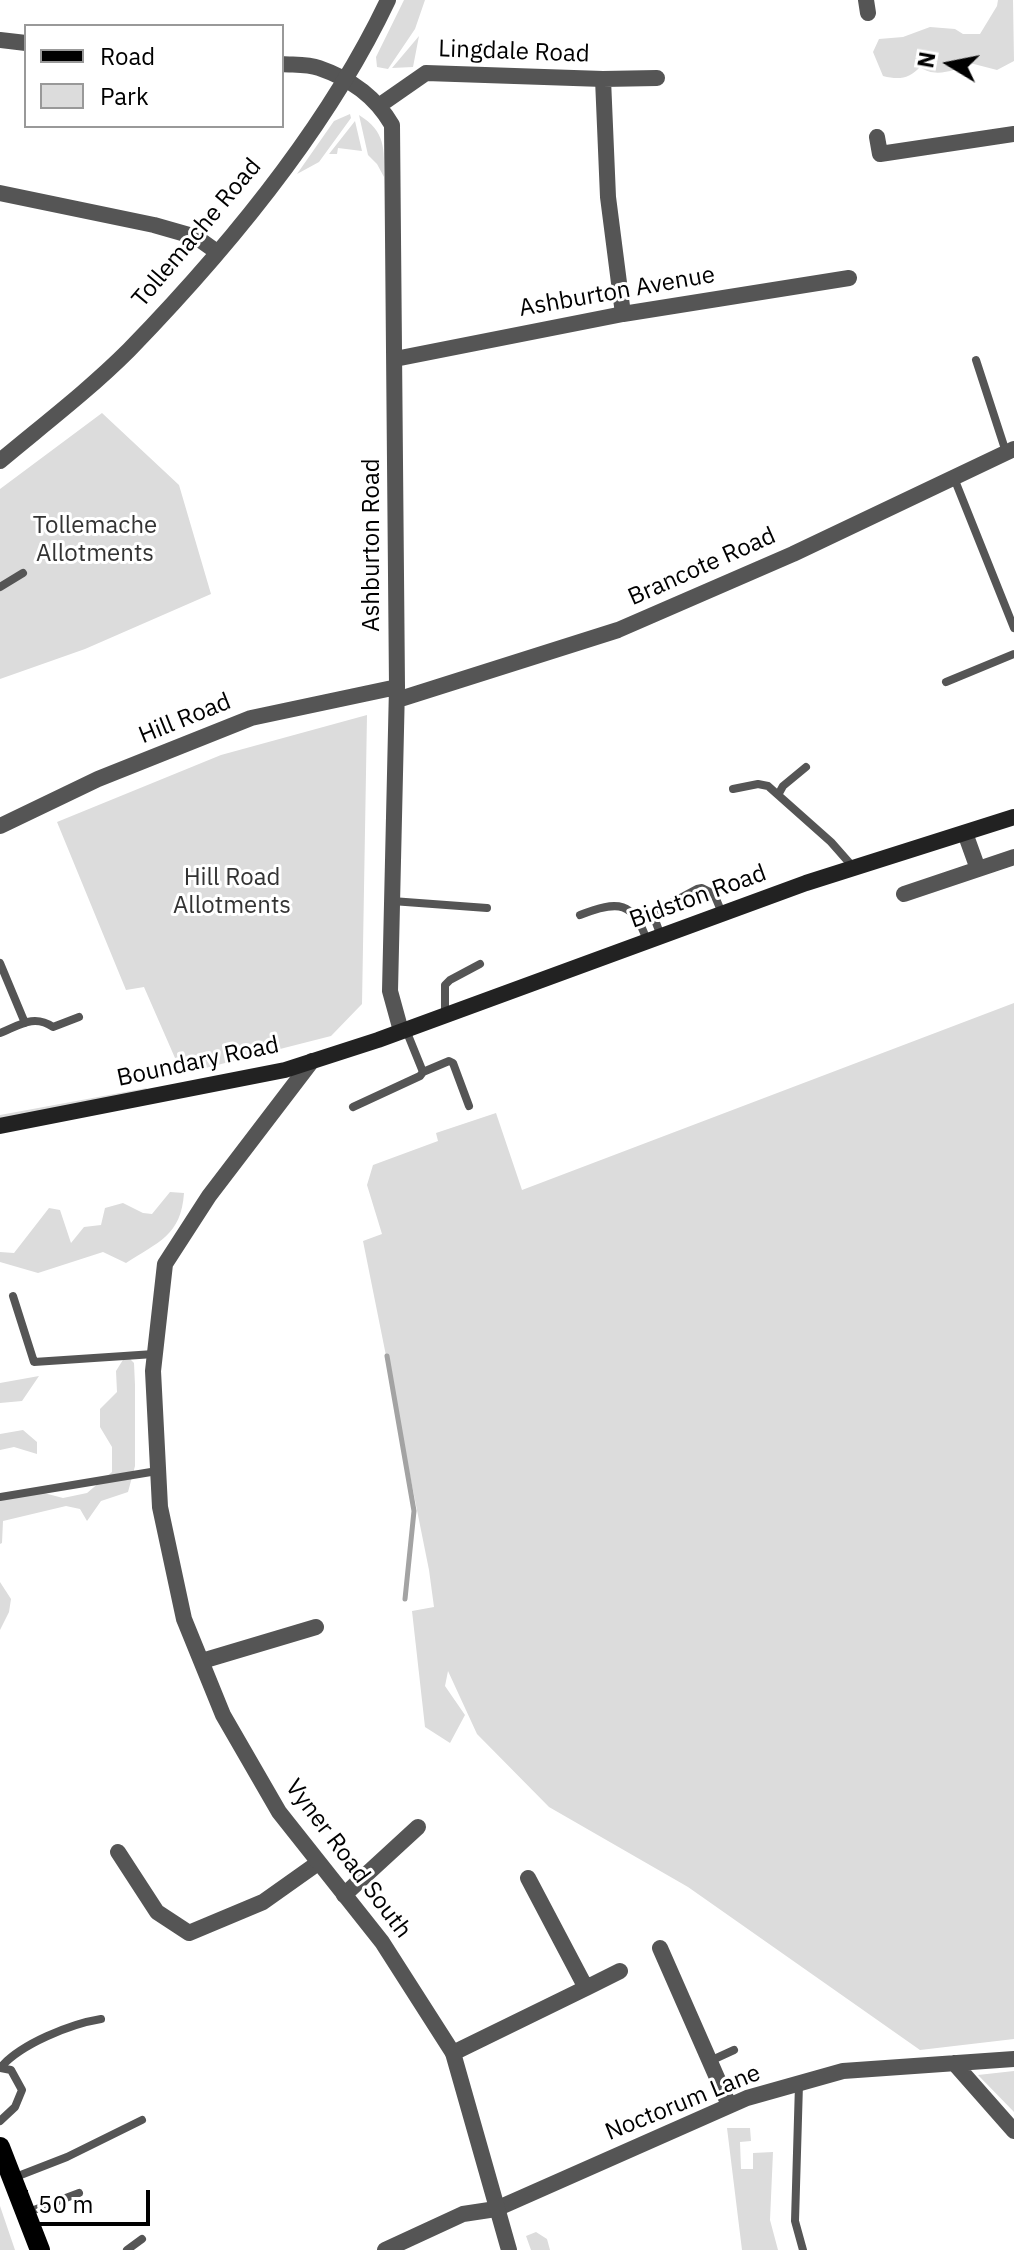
<!DOCTYPE html>
<style>
body{margin:0}
#map{position:relative;width:1014px;height:2250px;overflow:hidden;background:#fff;font-family:"IBM Plex Sans",sans-serif}
canvas{display:block}
.legend{position:absolute;left:24px;top:24px;width:260px;height:104px;box-sizing:border-box;background:#fff;border:2px solid #999;margin:0;padding:10px 14px;list-style:none;font-size:24px;color:#000}
.legend li{display:flex;align-items:center;gap:16px;height:40px}
.legend b{width:40px;border:2px solid #999}
.north{position:absolute;left:910px;top:24px;width:80px;height:80px;-webkit-text-stroke:6px #fff;paint-order:stroke;rotate:280deg;font-size:22px;font-weight:700;line-height:32px;text-align:center;color:#000}
.north::after{content:'';display:block;margin:auto;width:28px;height:36px;background:#000;clip-path:polygon(50% 0,100% 100%,50% 72%,0 100%)}
.scale{position:absolute;left:24px;top:2190px;width:126px;height:36px;box-sizing:border-box;border:4px solid #000;border-top:0;padding-left:10px;font-size:24px;line-height:28px;white-space:nowrap;color:#000;-webkit-text-stroke:6px #fff;paint-order:stroke}
</style>
<div id="map">
<canvas width="1014" height="2250"></canvas>
<ul class="legend">
<li><b style="height:10px;background:#000"></b>Road</li>
<li><b style="height:22px;background:#dcdcdc"></b>Park</li>
</ul>
<div class="north">N</div>
<div class="scale">50 m</div>
</div>
<script>
const c = document.querySelector('canvas').getContext('2d');
c.lineJoin = 'round';
function fillPath(path, color) {
  c.fillStyle = color;
  c.fill(path, 'evenodd');
}
function strokePath(path, color, width, dash) {
  c.strokeStyle = color;
  c.lineWidth = width;
  c.lineCap = dash ? 'butt' : 'round';
  c.setLineDash(dash || []);
  c.stroke(path);
}
function write(font, color, halo, rows, align = 'center') {
  c.font = font + ' "IBM Plex Sans",sans-serif';
  c.lineWidth = 6;
  c.setLineDash([]);
  c.textBaseline = 'middle';
  c.strokeStyle = halo;
  c.fillStyle = color;
  for (const [text, x, y, turn = 0] of rows) {
    c.save();
    c.translate(x, y);
    c.rotate((+turn || 0) * Math.PI / 180);
    c.textAlign = isNaN(turn) ? turn : align;
    if (halo) c.strokeText(text, 0, 0);
    c.fillText(text, 0, 0);
    c.restore();
  }
}
fillPath(new Path2D(`
 M404,0H425L415,29L388,69L377,67L376,57Z
 M998,0H1013L1014,61L997,70L970,63C955,71 934,78 920,67C909,79 899,80 883,76L873,52L879,39L903,37L930,27L955,29L963,34H980L997,6Z
 M419,36L413,67L392,68Z
 M350,114L351,118L319,162L297,174L334,121Z
 M359,115C386,132 384,148 384,177L377,164L368,155Z
 M355,121L362,151L338,148L337,154H329Z
 M102,413L179,485L211,594L85,649L0,679V489Z
 M367,715L362,1004L331,1036L182,1074L144,987L126,990L57,822L221,755Z
 M1014,1003V2039L920,2050L688,1887L549,1807L477,1734L448,1671L445,1686L465,1715L450,1743L425,1727L412,1611L434,1607L429,1570L363,1241L382,1234L367,1185L373,1165L438,1141L436,1133L496,1113L522,1190Z
 M147,1088L144,1094L0,1120V1115Z
 M170,1192L184,1193C181,1236 158,1242 126,1263L103,1252L38,1273L0,1262V1252L14,1253L49,1208L60,1210L71,1243L84,1227L101,1225L105,1208L123,1203L143,1213L152,1214Z
 M126,1355L134,1363L135,1385V1466L128,1492L101,1501L87,1521L80,1509L66,1506L3,1521L2,1543L0,1544V1500L40,1492L63,1498L87,1493L112,1472V1447L100,1427V1409L117,1392L116,1371Z
 M39,1376L22,1401L0,1403V1383Z
 M23,1430L37,1442V1454L14,1447L0,1450V1434Z
 M0,1582L11,1599L9,1612L0,1630Z
 M1014,2071V2112L978,2075Z
 M727,2128H750L751,2141L740,2142L741,2169H753V2153L773,2152L770,2220L778,2250H742Z
 M0,2206L15,2250H0Z
 M536,2232L547,2239L550,2250H531L526,2236Z`), '#dcdcdc');
strokePath(new Path2D(`
 M387,1356L414,1511L405,1599`), '#a3a3a3', 5);
strokePath(new Path2D(`
 M976,360L1006,452
 M954,478L1014,628
 M0,587L23,573
 M946,682L1014,654
 M733,789L758,784L768,786L831,842L853,867
 M778,795L783,786L806,767
 M392,901L487,908
 M580,915C618,900 634,901 647,941
 M661,936L655,920L658,910L697,889L702,888L714,894L722,913
 M0,963L25,1023
 M445,1014V985L450,980L480,964
 M0,1033C20,1025 34,1014 53,1027L79,1017
 M423,1072L449,1061L453,1063L469,1106
 M353,1107L420,1076L423,1072L406,1030
 M13,1296L34,1362L154,1354
 M0,1497L157,1471
 M710,2061L734,2050
 M1,2067C21,2044 70,2024 101,2019
 M0,2068L11,2070L22,2090L15,2107L0,2121
 M799,2084L795,2221L803,2250
 M13,2178L67,2157L142,2120
 M26,2213L79,2193
 M127,2250L142,2239`), '#555', 8);
strokePath(new Path2D(`
 M866,0L868,13
 M0,40L26,43
 M282,64C294,65 308,64 319,68C351,79 375,96 392,125L397,687L390,991L401,1031
 M603,79L608,197L623,314
 M380,105L426,73L603,79L657,78
 M877,137L880,154L1014,134
 M0,193L154,225L196,237L217,252
 M395,359L623,314L849,278
 M397,700L618,630L793,554L1014,449
 M0,826L98,779L251,718L397,687
 M965,833L978,869
 M904,894L1014,857
 M202,1661L316,1627
 M118,1852L157,1912L189,1933L263,1902L318,1863
 M344,1895L418,1827
 M660,1948L729,2105
 M586,1988L620,1971
 M453,2053L586,1988L528,1878
 M954,2063L1014,2131
 M385,2250L463,2214L496,2209L747,2098L843,2071L1014,2059`), '#555', 16);
strokePath(new Path2D(`
 M0,461C43,425 89,390 129,350C228,248 327,129 388,0
 M312,1061L209,1196L165,1264L153,1371L160,1507L184,1619L223,1715L279,1812L382,1942L453,2053L509,2250`), '#555', 16);
strokePath(new Path2D(`
 M0,1126L285,1070L378,1040L806,883L1014,817`), '#222', 16);
strokePath(new Path2D(`
 M0,2147L40,2250`), '#000', 20);
write('24px', '#000', '#fff', [
 ["Lingdale Road",514,52,2],
 ["Tollemache Road",197,233,-50],
 ["Ashburton Avenue",617,292,-10],
 ["Ashburton Road",372,545,-90],
 ["Brancote Road",702,567,-24],
 ["Hill Road",185,719,-22],
 ["Bidston Road",698,897,-20],
 ["Boundary Road",198,1062,-12],
 ["Vyner Road South",348,1859,53],
 ["Noctorum Lane",683,2103,-22]
]);
write('24px', '#333', '#fff', [
 ["Tollemache",95,526],
 ["Allotments",95,554],
 ["Hill Road",232,878],
 ["Allotments",232,906]
]);
</script>
